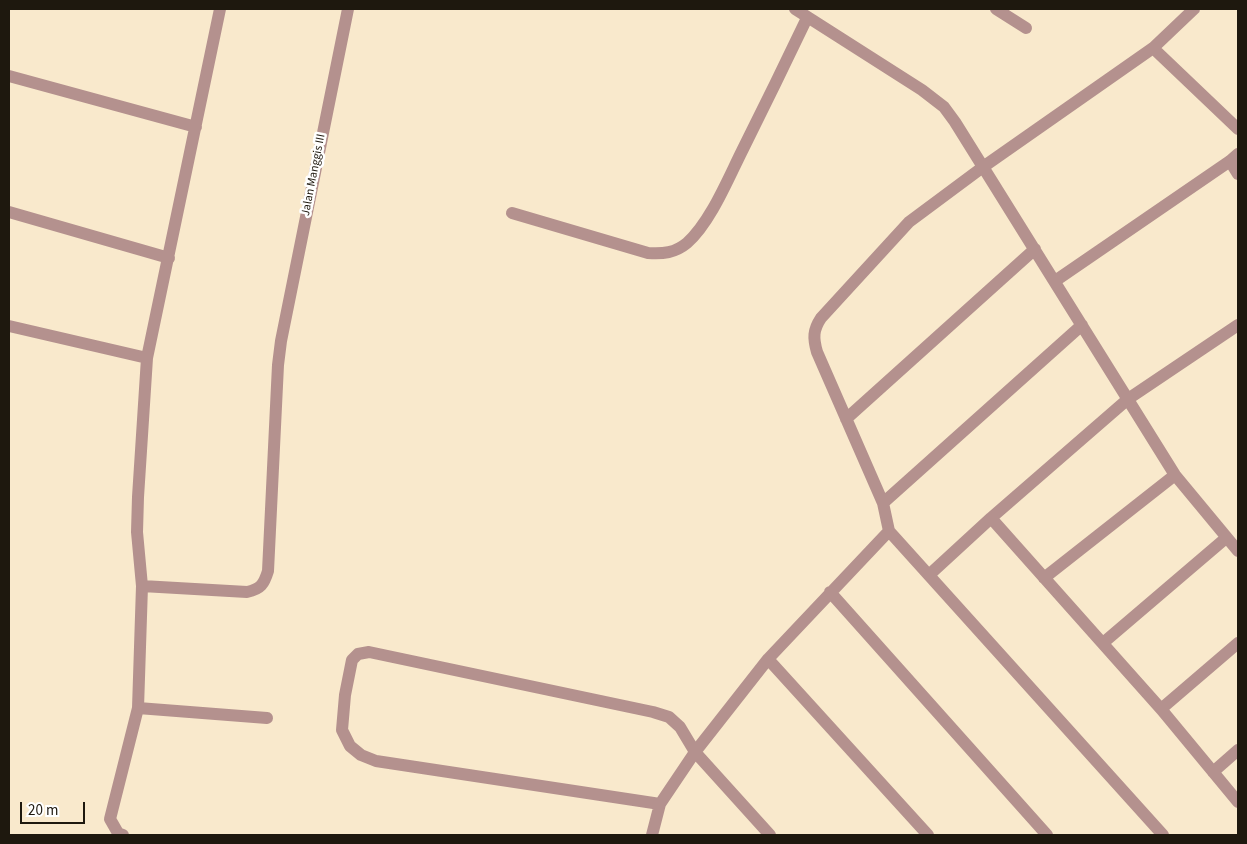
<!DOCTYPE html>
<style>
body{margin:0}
#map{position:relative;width:1247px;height:844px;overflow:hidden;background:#f9e9cc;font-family:"Source Sans 3",sans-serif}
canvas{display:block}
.frame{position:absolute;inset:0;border:10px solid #1e180e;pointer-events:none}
.scale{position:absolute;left:20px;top:802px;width:65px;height:22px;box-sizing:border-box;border:2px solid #1e180e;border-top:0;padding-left:6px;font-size:15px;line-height:18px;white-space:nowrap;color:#1e180e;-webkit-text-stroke:4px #fff;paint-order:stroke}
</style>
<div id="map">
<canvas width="1247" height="844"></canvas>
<div class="frame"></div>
<div class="scale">20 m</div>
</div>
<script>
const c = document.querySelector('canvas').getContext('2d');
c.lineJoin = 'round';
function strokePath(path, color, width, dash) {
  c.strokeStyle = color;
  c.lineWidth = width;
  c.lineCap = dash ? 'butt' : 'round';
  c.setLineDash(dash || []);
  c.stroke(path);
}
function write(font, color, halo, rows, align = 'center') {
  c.font = font + ' "Source Sans 3",sans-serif';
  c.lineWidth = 5;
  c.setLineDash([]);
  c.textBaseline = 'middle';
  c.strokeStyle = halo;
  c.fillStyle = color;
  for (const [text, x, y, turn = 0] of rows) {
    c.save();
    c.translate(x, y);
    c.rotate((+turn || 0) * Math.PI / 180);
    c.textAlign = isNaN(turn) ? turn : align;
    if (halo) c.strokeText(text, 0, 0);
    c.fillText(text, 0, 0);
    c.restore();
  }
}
strokePath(new Path2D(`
 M220,9L147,358L138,497L137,532L142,586L138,708L267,718
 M795,9L922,90L944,107L955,122L1175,475L1238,551
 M996,9L1026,28
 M1153,48L1238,129
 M9,76L196,127
 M1230,161L1238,174
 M9,212L169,258
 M512,213L648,253C663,254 675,253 687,243C710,223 728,179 742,151C764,107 786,62 807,18
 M1055,281L1230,161L1238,154
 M9,326L147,358
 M846,419L1035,249
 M883,503L1082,325
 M991,518L1161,709L1238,802
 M929,575L991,518L1128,399L1238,325
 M1044,578L1175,475
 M142,586L247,592C261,589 264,584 268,571L278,365L281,341L348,9
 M830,592L1047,835
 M1103,643L1226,538
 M768,659L928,835
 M1161,709L1238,643
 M1213,772L1238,750
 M660,804L376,761L361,755L350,746L342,730L345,695L352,660L358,654L369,652L653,712L669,717L680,727L695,752L770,835
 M123,835L118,833L110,819L138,708
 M652,835L660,804L695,752L768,659L889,531
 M1163,835L889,531L883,503L817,352C813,338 813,330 821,318L909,222L983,167L1153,48L1194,9`), '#b4918e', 12);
write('12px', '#1e180e', '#fff', [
 ["Jalan Manggis III",314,175,-79]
]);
</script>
